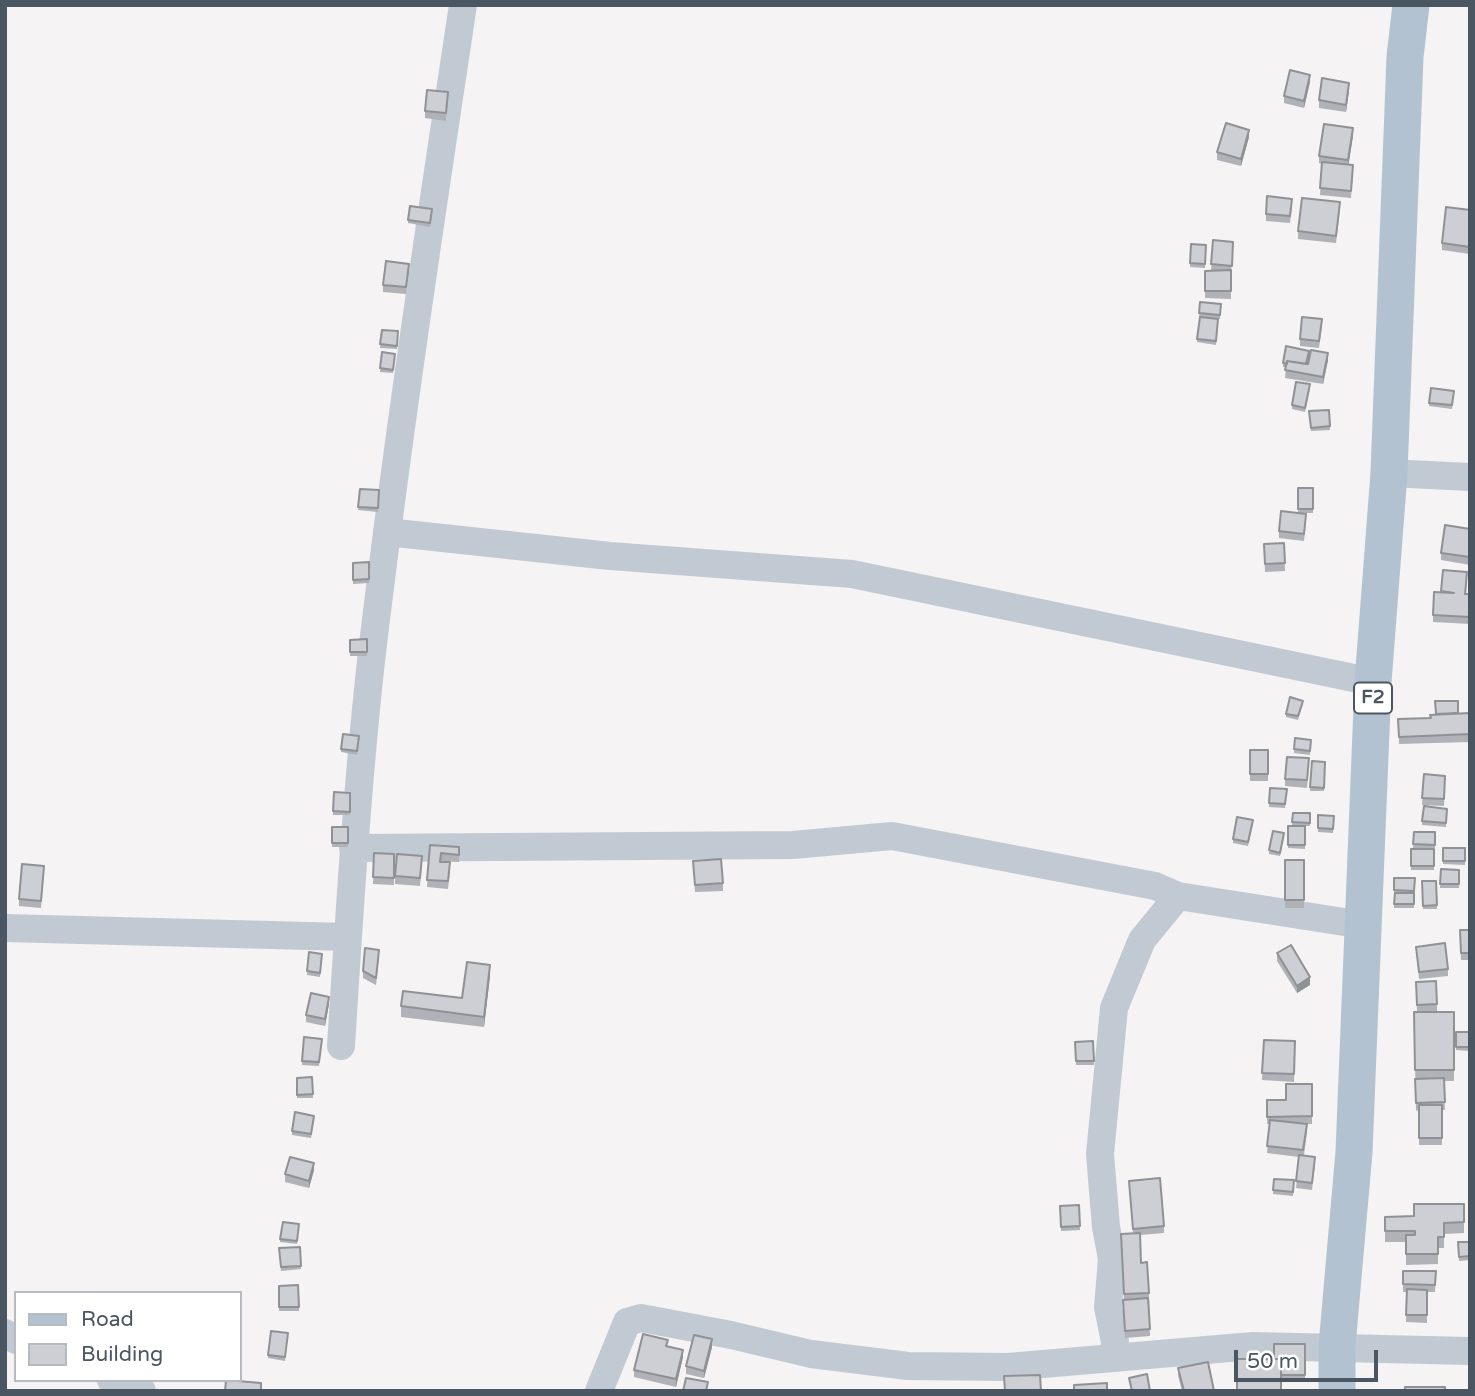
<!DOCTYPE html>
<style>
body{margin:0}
#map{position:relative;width:1475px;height:1396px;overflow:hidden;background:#f5f3f3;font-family:"Varela Round",sans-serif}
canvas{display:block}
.frame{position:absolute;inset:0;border:7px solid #4a5661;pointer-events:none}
.legend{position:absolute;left:14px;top:1291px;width:228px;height:91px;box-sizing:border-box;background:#fff;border:2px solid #b7bbc0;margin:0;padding:9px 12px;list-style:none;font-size:21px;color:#4a5661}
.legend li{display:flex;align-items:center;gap:14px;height:35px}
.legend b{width:35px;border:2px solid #b7bbc0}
.scale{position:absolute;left:1234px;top:1350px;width:144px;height:32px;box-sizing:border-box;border:4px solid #4a5661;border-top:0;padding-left:9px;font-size:21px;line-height:24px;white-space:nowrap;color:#4a5661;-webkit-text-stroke:5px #fff;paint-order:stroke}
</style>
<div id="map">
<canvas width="1475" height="1396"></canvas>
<div class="frame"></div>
<ul class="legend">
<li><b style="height:9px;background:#b3c2d1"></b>Road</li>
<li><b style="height:19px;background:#cdcfd5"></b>Building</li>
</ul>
<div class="scale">50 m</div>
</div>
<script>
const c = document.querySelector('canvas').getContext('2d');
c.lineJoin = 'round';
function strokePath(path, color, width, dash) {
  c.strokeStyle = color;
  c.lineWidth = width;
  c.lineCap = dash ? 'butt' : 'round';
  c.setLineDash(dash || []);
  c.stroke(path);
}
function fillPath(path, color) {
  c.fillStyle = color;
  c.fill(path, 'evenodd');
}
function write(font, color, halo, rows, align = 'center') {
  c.font = font + ' "Varela Round",sans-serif';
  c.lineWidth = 5;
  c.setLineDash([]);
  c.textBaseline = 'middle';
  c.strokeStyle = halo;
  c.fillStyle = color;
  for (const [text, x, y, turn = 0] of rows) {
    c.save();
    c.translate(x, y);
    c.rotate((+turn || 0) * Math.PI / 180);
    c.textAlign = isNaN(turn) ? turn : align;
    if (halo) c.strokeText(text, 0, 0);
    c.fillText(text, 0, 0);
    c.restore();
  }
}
strokePath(new Path2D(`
 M1389,473L1470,477
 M387,532L610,556L852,574L1373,682
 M353,848L793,845L892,836L1155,886L1178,896L1363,925
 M5,928L347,937
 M341,1046C349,918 357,789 371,661C397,442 430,223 463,5
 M5,1333L16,1340
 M1114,1357L1115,1342L1108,1307L1112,1259L1106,1227L1100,1154L1114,1008L1142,940L1178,896
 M111,1380L142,1391
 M599,1391L627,1322L641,1318L731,1335L811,1354L908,1366L1008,1367L1253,1346L1470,1351`), '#c1cad2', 28);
strokePath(new Path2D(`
 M1337,1391V1346L1354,1152L1373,682L1389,473L1405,57L1411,5`), '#b3c2d1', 37);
fillPath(new Path2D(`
 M1310,82L1304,108L1284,103V96Z
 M1349,90L1346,112L1319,108V100Z
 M448,99L446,121L425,118V111Z
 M1353,136L1348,164L1353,172L1351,198L1320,195L1322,164L1319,163V156Z
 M1249,137L1241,166L1217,160V152Z
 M1292,206L1290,223L1266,221V214Z
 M1340,209L1336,243L1298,239V231Z
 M1470,210V254L1442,250V243Z
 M432,213L430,227L408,223V220Z
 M1213,240L1233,242L1231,273V299L1205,298V271H1211Z
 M1191,244L1206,245L1205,268L1190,267Z
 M409,271L406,294L383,292V285Z
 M1200,302L1221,304L1220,319L1199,317Z
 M1218,323L1216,345L1197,342V339Z
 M1322,326L1319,348L1300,346V339Z
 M382,330L398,331L397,349L380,348Z
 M382,352L395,354L393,373L380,372Z
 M1309,354L1307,364L1328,360L1323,384L1285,378L1286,367H1283V363Z
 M1310,388L1305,412L1292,409V405Z
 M1454,391L1452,409L1429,406V403Z
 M1329,410L1330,430L1311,431L1309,411Z
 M1298,488H1313V513H1298Z
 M360,489L379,490L378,512L358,510Z
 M1306,521L1304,541L1279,538V531Z
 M1470,529V565L1441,560V553Z
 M1284,543L1285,571L1265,572L1264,544Z
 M369,562V583L353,584V563Z
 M1443,570L1467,580L1466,594H1470V624L1433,622V615L1441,593Z
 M367,639V656H350V640Z
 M1303,704L1298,720L1286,717V714Z
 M1470,713V742L1399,744L1398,719L1431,718Z
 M359,736L357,755L341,752V749Z
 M1311,740L1310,755L1294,753V749Z
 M1250,750H1268V781H1250Z
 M1325,762L1324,791H1310V787Z
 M1309,766L1307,788L1285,786V779Z
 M1424,774L1445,776L1444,806L1422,805Z
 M1270,788L1287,789L1285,808L1269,807Z
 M350,793V815H333V811Z
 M1447,809L1446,827L1422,825V821Z
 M1293,813H1310V826H1292Z
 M1318,815L1334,816L1333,833L1318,832Z
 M1253,824L1248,846L1233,843V839Z
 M1288,826H1305V849L1288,848Z
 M332,827H348V847H332Z
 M1414,832H1435V848H1413Z
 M1284,837L1280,856L1269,854V850Z
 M430,845L459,847V862L441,861L450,870L448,889L427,887Z
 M1443,848H1465V865L1443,864Z
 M1411,849H1434V870H1411Z
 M374,853L394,854V885L373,884Z
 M1285,860H1304V908H1285Z
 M693,861L723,883V891L695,892Z
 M422,863L420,886L395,884V876Z
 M1441,869L1459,870V888H1440Z
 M44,873L41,908L19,906V899Z
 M1394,878H1415L1414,908H1394Z
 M1422,881H1436L1437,909H1423Z
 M1460,930H1470V960H1461Z
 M1416,947L1448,969V976L1419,979Z
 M309,952L322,954L320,977L307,975Z
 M1277,953L1310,985L1297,993L1277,961Z
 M379,957L376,985L363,978V971Z
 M490,976L484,1027L401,1017V1006L462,998Z
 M1416,982L1437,1004V1012H1417Z
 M329,1004L325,1026L306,1022V1015Z
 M1414,1012H1454V1081H1444L1445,1110H1442V1145H1419V1110L1416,1111Z
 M1456,1032H1470V1051L1456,1050Z
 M304,1037L322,1039L319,1066L302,1065Z
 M1264,1040L1295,1041L1294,1082L1262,1080Z
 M1093,1041L1094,1065H1076L1075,1042Z
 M312,1077L313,1098H297V1078Z
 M1312,1084V1124H1305L1307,1132L1304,1155L1315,1164L1312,1190L1296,1188L1299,1157L1267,1153L1269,1124H1267V1100H1286Z
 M314,1119L311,1138L292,1135V1131Z
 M314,1170L309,1188L285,1182V1174Z
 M1274,1179L1294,1180L1293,1196L1273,1194Z
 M1129,1181L1164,1226V1233L1140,1235L1141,1263L1149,1293L1150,1336L1125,1338L1123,1307L1124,1300L1121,1234L1133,1233Z
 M1464,1204V1233L1444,1234V1248H1438V1264L1406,1265V1242H1385V1217L1414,1216Z
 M1060,1206L1080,1226V1230L1061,1231Z
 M299,1224L297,1244L280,1242V1239Z
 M1458,1242H1470V1260L1459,1261Z
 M300,1247L301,1269L281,1271L279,1248Z
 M1403,1271H1436L1435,1292H1427V1323L1406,1322L1407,1292H1403Z
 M298,1285L299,1311H279V1286Z
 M288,1337L285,1361L268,1358V1355Z
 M1305,1344V1382H1281L1274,1359Z
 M712,1347L704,1378L686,1374V1366Z
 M683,1357L676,1387L634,1377V1370Z
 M1178,1368L1214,1391H1182L1178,1376Z`), '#b0b2b7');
fillPath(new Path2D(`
 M1310,75V82L1304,108V101Z
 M1349,83V90L1346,112V105Z
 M1353,128V136L1348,168V160Z
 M1249,130V137L1241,166V159Z
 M1328,353V360L1323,384V377Z
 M490,965V976L484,1027V1017Z
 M1310,977V985L1297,993V986Z
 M329,997V1004L325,1026V1019Z
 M314,1163V1170L309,1188V1181Z
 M712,1339V1347L704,1378V1371Z
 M683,1350V1357L676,1387V1379Z`), '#909195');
const building = new Path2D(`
 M1290,70L1310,75L1304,101L1284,96Z
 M1322,78L1349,83L1346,105L1319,100Z
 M427,90L448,92L446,113L425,111Z
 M1226,123L1249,130L1241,159L1217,152Z
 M1324,124L1353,128L1348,160L1319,156Z
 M1322,162L1353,165L1351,191L1320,188Z
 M1267,196L1292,199L1290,216L1266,214Z
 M1302,198L1340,202L1336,236L1298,231Z
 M410,206L432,209L430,223L408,220Z
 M1446,207L1470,210V247L1442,243Z
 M1213,240L1233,242L1232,266L1211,264Z
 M1191,244L1206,245L1205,264L1190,263Z
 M386,261L409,264L406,287L383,285Z
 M1231,270V291H1205V271Z
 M1200,302L1221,304L1220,315L1199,313Z
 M1200,317L1218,319L1216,341L1197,339Z
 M1302,317L1322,319L1319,341L1300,339Z
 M382,330L398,331L397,346L380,344Z
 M1286,346L1309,351L1306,364L1287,361V364L1283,363Z
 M1311,350L1328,353L1323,377L1285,370L1287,361L1308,364Z
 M382,352L395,354L393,370L380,368Z
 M1296,382L1310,384L1305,408L1292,405Z
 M1431,388L1454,391L1452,405L1429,403Z
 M1329,410L1330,426L1311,428L1309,411Z
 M1298,488H1313V509H1298Z
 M360,489L379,490L378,508L358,507Z
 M1281,511L1306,514L1304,534L1279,531Z
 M1445,525L1470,529V557L1441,553Z
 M1284,543L1285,563L1265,564L1264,544Z
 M369,562V579L353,580V563Z
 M1443,570L1467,572L1465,594H1470V617L1433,615L1434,592L1454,593L1441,591Z
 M367,639V652H350V640Z
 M1290,697L1303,701L1298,716L1286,714Z
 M1435,701H1458V713L1436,714Z
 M1470,713V734L1399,737L1398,719L1431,718L1430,715Z
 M343,734L359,736L357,751L341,749Z
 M1295,738L1311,740L1310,751L1294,749Z
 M1250,750H1268V774H1250Z
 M1287,757L1309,758L1307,780L1285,779Z
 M1312,761L1325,762L1324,788L1310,787Z
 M1424,774L1445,776L1444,799L1422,798Z
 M1270,788L1287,789L1285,804L1269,803Z
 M334,792L350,793V812L333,811Z
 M1424,806L1447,809L1446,823L1422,821Z
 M1293,813H1310V823L1292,822Z
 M1318,815L1334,816L1333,829L1318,828Z
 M1237,817L1253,820L1248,842L1233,839Z
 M1288,826H1305V845H1288Z
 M332,827H348V843H332Z
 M1273,831L1284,833L1280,853L1269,850Z
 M1414,832H1435V845L1413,844Z
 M430,845L459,847V855L441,853L440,862H450L448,881L427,880Z
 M1443,848H1465V861H1443Z
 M1411,849H1434V866H1411Z
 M374,853L394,854V878L373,877Z
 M397,854L422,856L420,878L395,876Z
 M721,859L723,883L695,885L693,861Z
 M1285,860H1304V900H1285Z
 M22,864L44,866L41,901L19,899Z
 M1441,869L1459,870V884H1440Z
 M1394,878H1415L1414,891L1394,890Z
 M1422,881H1436L1437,905L1423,906Z
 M1395,893H1414V904H1394Z
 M1460,930H1470V953H1461Z
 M1445,943L1448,969L1419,972L1416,947Z
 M1291,945L1310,977L1297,986L1277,953Z
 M365,948L379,950L376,978L363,971Z
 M309,952L322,954L320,973L307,971Z
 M467,962L490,965L484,1017L401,1006L403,991L462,998Z
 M1436,981L1437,1004L1417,1005L1416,982Z
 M311,993L329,997L325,1019L306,1015Z
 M1414,1012H1454V1070H1415Z
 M1456,1032H1470V1047H1456Z
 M304,1037L322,1039L319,1062L302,1061Z
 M1264,1040L1295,1041L1294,1074L1262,1073Z
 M1093,1041L1094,1061H1076L1075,1042Z
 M312,1077L313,1094L297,1095V1078Z
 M1444,1078L1445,1102L1416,1103L1415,1079Z
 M1286,1084H1312V1116L1267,1117V1100H1286Z
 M1419,1105H1442V1138H1419Z
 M295,1112L314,1116L311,1134L292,1131Z
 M1270,1120L1307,1124L1303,1150L1267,1146Z
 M1299,1155L1315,1157L1312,1183L1296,1181Z
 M290,1157L314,1163L309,1181L285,1174Z
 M1160,1178L1164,1226L1133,1229L1129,1181Z
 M1274,1179L1294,1180L1293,1192L1273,1190Z
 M1414,1204H1464V1222L1444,1223V1237H1438V1254H1406V1235H1415V1231H1385V1217L1414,1216Z
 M1079,1205L1080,1226L1061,1227L1060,1206Z
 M283,1222L299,1224L297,1241L280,1239Z
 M1140,1233L1141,1263L1147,1262L1149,1293L1124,1294L1121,1234Z
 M1458,1242H1470V1256L1459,1257Z
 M300,1247L301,1266L281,1267L279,1248Z
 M1403,1271H1436L1435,1285L1403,1284Z
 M298,1285L299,1307H279V1286Z
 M1407,1289L1427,1290V1315H1406Z
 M1148,1298L1150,1329L1125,1331L1123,1300Z
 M271,1331L288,1333L285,1357L268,1355Z
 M643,1334L668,1340L666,1346L683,1350L676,1379L634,1370Z
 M694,1335L712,1339L704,1371L686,1366Z
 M1274,1344H1305V1375H1281V1359H1274Z
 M1237,1359H1281V1391H1237Z
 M1208,1362L1214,1391H1184L1178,1368Z
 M1147,1374L1150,1391H1132L1129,1378Z
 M1040,1375L1041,1391H1005L1004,1376Z
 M686,1378L708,1382L706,1391H683Z
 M226,1380L261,1383V1391H225Z
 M1107,1383V1391H1074V1385Z
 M1405,1387H1445V1391H1405Z`);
fillPath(building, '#cdcfd5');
strokePath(building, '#909195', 2);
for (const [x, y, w] of [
 [1373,698,38]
]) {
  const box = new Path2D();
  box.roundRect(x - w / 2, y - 15.5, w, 31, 5);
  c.fillStyle = '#fff';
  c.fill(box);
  strokePath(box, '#4a5661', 2);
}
write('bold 19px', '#4a5661', null, [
 ["F2",1373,698]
]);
</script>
